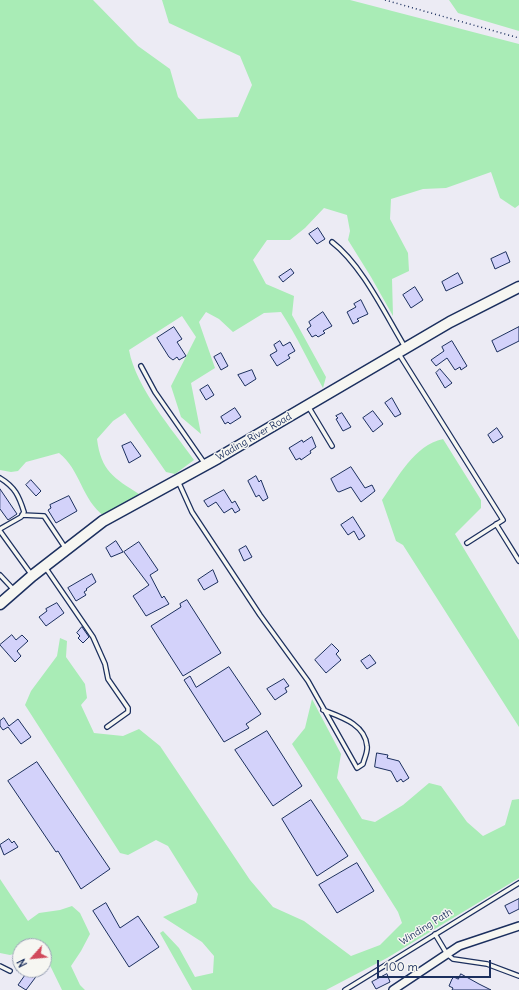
<!DOCTYPE html>
<style>
body{margin:0}
#map{position:relative;width:519px;height:990px;overflow:hidden;background:#ecebf4;font-family:Delius,sans-serif}
canvas{display:block}
.north{position:absolute;left:12px;top:938px;width:40px;height:40px;box-sizing:border-box;background:#f6f6f2;border:1px solid #9ea6b7;border-radius:50%;rotate:243deg;font-size:11px;font-weight:700;line-height:16px;text-align:center;color:#1b2f5e}
.north::after{content:'';display:block;margin:auto;width:14px;height:18px;background:#d1495b;clip-path:polygon(50% 0,100% 100%,50% 72%,0 100%)}
.scale{position:absolute;left:377px;top:960px;width:114px;height:18px;box-sizing:border-box;border:2px solid #1b2f5e;border-top:0;padding-left:5px;font-size:12px;line-height:14px;white-space:nowrap;color:#1b2f5e;-webkit-text-stroke:3px #f6f6f2;paint-order:stroke}
</style>
<div id="map">
<canvas width="519" height="990"></canvas>
<div class="north">N</div>
<div class="scale">100 m</div>
</div>
<script>
const c = document.querySelector('canvas').getContext('2d');
c.lineJoin = 'round';
function fillPath(path, color) {
  c.fillStyle = color;
  c.fill(path, 'evenodd');
}
function strokePath(path, color, width, dash) {
  c.strokeStyle = color;
  c.lineWidth = width;
  c.lineCap = dash ? 'butt' : 'round';
  c.setLineDash(dash || []);
  c.stroke(path);
}
function write(font, color, halo, rows, align = 'center') {
  c.font = font + ' Delius,sans-serif';
  c.lineWidth = 3;
  c.setLineDash([]);
  c.textBaseline = 'middle';
  c.strokeStyle = halo;
  c.fillStyle = color;
  for (const [text, x, y, turn = 0] of rows) {
    c.save();
    c.translate(x, y);
    c.rotate((+turn || 0) * Math.PI / 180);
    c.textAlign = isNaN(turn) ? turn : align;
    if (halo) c.strokeText(text, 0, 0);
    c.fillText(text, 0, 0);
    c.restore();
  }
}
fillPath(new Path2D(`
 M0,0H93L138,46L170,69L178,97L198,119L238,117L252,85L240,56L169,23L162,0H350L519,44V205L515,208L500,198L491,172L446,188L423,189L391,199L390,219L408,253L409,271L392,279L393,316L371,277L348,240L350,231L347,215L324,208L305,228L290,240H267L253,260L266,284L294,296L292,315L326,377L323,388C309,363 297,336 281,312L264,313L233,332L219,319L206,312L199,322L215,368L191,383L201,434L181,417L171,386L196,337L182,316L129,350C136,388 172,429 194,460L175,474L166,472L125,413L113,421L97,439C101,471 114,478 139,494L104,516C82,500 80,469 59,453L26,462L18,471L11,472L0,470Z
 M449,0H519V31L458,13Z
 M443,439L481,500V508L455,534L519,640V727L403,545L396,541L382,500C398,478 414,445 443,439Z
 M60,638L67,641L66,657L85,684L87,698L81,705L94,733L123,736L139,729L160,746L250,880L273,907L304,921L351,956L380,945L402,923L398,912L292,744L305,728L312,699L341,754L337,778L362,819L375,822L403,805L429,783L441,786L467,822L483,836L505,825L512,800L519,799V878L387,958L326,990H192L160,933L163,931L179,948L195,977L213,973L214,956L202,942L163,917L196,903L198,894L168,846L156,840L128,855L120,853L25,705L31,691L57,656Z
 M0,879L28,921L39,913L60,910L72,906L80,913L90,934L81,951L71,966L80,985L85,990H62L44,953V946H20V952L10,955L0,953Z`), '#a9ecb6');
const building = new Path2D(`
 M318,228L325,239L317,244L309,234Z
 M506,252L510,262L495,269L491,259Z
 M291,269L294,273L283,282L279,277Z
 M458,273L463,283L446,291L442,282Z
 M415,287L423,300L411,308L403,295Z
 M361,300L368,314L357,319L359,321L353,324L347,312L356,307L354,304Z
 M323,312L332,326L323,331L325,333L318,337L316,335L312,337L307,329L311,326L309,322Z
 M174,327L182,339L177,342L186,356L179,360L177,357L173,360L169,357L157,338Z
 M519,327V341L497,352L492,341Z
 M280,341L283,346L290,342L295,351L288,355L290,358L277,366L270,355L277,351L274,345Z
 M452,341L467,366L461,370L460,367L455,370L447,358L436,366L431,360L444,351L442,347Z
 M221,353L228,366L221,370L214,357Z
 M440,369L452,383L445,388L436,373Z
 M252,370L256,379L245,386L238,375Z
 M208,385L214,395L206,400L200,390Z
 M392,398L401,414L395,417L385,403Z
 M235,408L241,417L230,424L228,422L225,424L221,417Z
 M373,411L383,424L373,432L363,418Z
 M342,413L351,427L343,431L336,419L338,418L336,416Z
 M497,428L503,437L493,443L488,435Z
 M312,437L316,447L310,451L311,453L301,460L300,458L296,460L289,448L302,440L303,442Z
 M131,442L141,456L129,463L122,446Z
 M351,467L365,488L372,485L375,491L361,502L351,487L339,492L337,491L331,479Z
 M256,476L259,482L261,480L268,498L263,501L259,495L256,497L248,481Z
 M31,480L41,491L36,496L26,485Z
 M0,489L17,514L8,520L0,509Z
 M224,490L232,503L235,501L240,510L235,513L232,508L224,513L216,502L208,507L204,501Z
 M69,496L77,511L56,523L48,510L51,508L50,505Z
 M353,517L365,536L359,540L354,531L348,535L341,525Z
 M116,541L123,552L111,557L106,548Z
 M139,542L158,570L150,575L162,598L164,596L169,604L146,616L133,596L149,585L124,552Z
 M246,546L252,557L244,561L239,550Z
 M213,570L218,582L204,590L198,580Z
 M92,574L96,582L86,589L87,590L84,592L86,595L76,601L68,588Z
 M187,600L221,653L183,676L151,626L181,607L180,604Z
 M57,603L64,613L46,626L39,617L47,611L46,609Z
 M82,627L89,637L83,643L78,638L80,636L77,633Z
 M12,635L16,640L22,635L28,641L17,651L21,656L15,662L0,645Z
 M332,644L339,651L336,654L341,660L326,673L315,660Z
 M370,655L376,663L367,669L361,661Z
 M229,667L261,714L246,724L249,728L224,742L184,680L190,676L196,687Z
 M284,679L289,686L285,688L287,692L275,700L267,689Z
 M4,718L9,726L18,719L31,737L21,744L8,727L3,730L0,726V721Z
 M267,731L302,786L273,806L235,750Z
 M377,753L388,755L387,758L399,761L409,778L403,782L401,779L397,782L391,771L375,767Z
 M37,762L110,869L81,889L58,851L56,852L8,781Z
 M311,800L348,856L317,876L282,819Z
 M9,839L12,843L14,841L18,847L4,855L0,845Z
 M357,863L374,891L337,913L319,885Z
 M519,899V909L509,914L505,906Z
 M106,903L120,928L138,916L159,947L129,967L93,911Z
 M17,970H41L26,990L18,985L25,975Z
 M387,974L390,982L376,989L372,982Z
 M461,974L479,984L491,990H452L453,988L449,986L452,979L454,977L458,979Z`);
fillPath(building, '#d3d2fa');
strokePath(building, '#1b2f5e', 1);
const lane = new Path2D(`
 M332,242C362,265 385,314 405,347
 M399,354L503,520L467,543
 M141,366L155,392L205,464
 M308,406L332,446
 M0,478C15,487 19,496 24,512L21,517L0,529
 M178,481L192,512L260,615L308,681L357,768L363,764C364,759 368,752 367,746C365,724 341,717 323,710
 M22,515L44,516L66,549
 M496,524L519,561
 M0,531L31,574
 M45,567L93,637L105,664L108,679L128,708V712L107,727
 M0,575L14,590
 M435,934L447,954L453,959L487,964L519,976
 M0,966L10,971
 M345,990L519,883`);
const street = new Path2D(`
 M393,990L459,946L519,926`);
const secondary = new Path2D(`
 M0,604L32,576L103,521L218,458L450,322L519,287`);
strokePath(lane, '#1b2f5e', 6);
strokePath(street, '#1b2f5e', 10);
strokePath(secondary, '#1b2f5e', 13);
strokePath(new Path2D(`
 M385,0L519,38`), '#1b2f5e', 1.5, [1, 3]);
strokePath(lane, '#f6f6f2', 3.5);
strokePath(street, '#f6f6f2', 7);
strokePath(secondary, '#f6f6f2', 10);
write('10px', '#1b2f5e', '#f6f6f2', [
 ["Wading River Road",254,437,-30],
 ["Winding Path",426,927,-32]
]);
</script>
